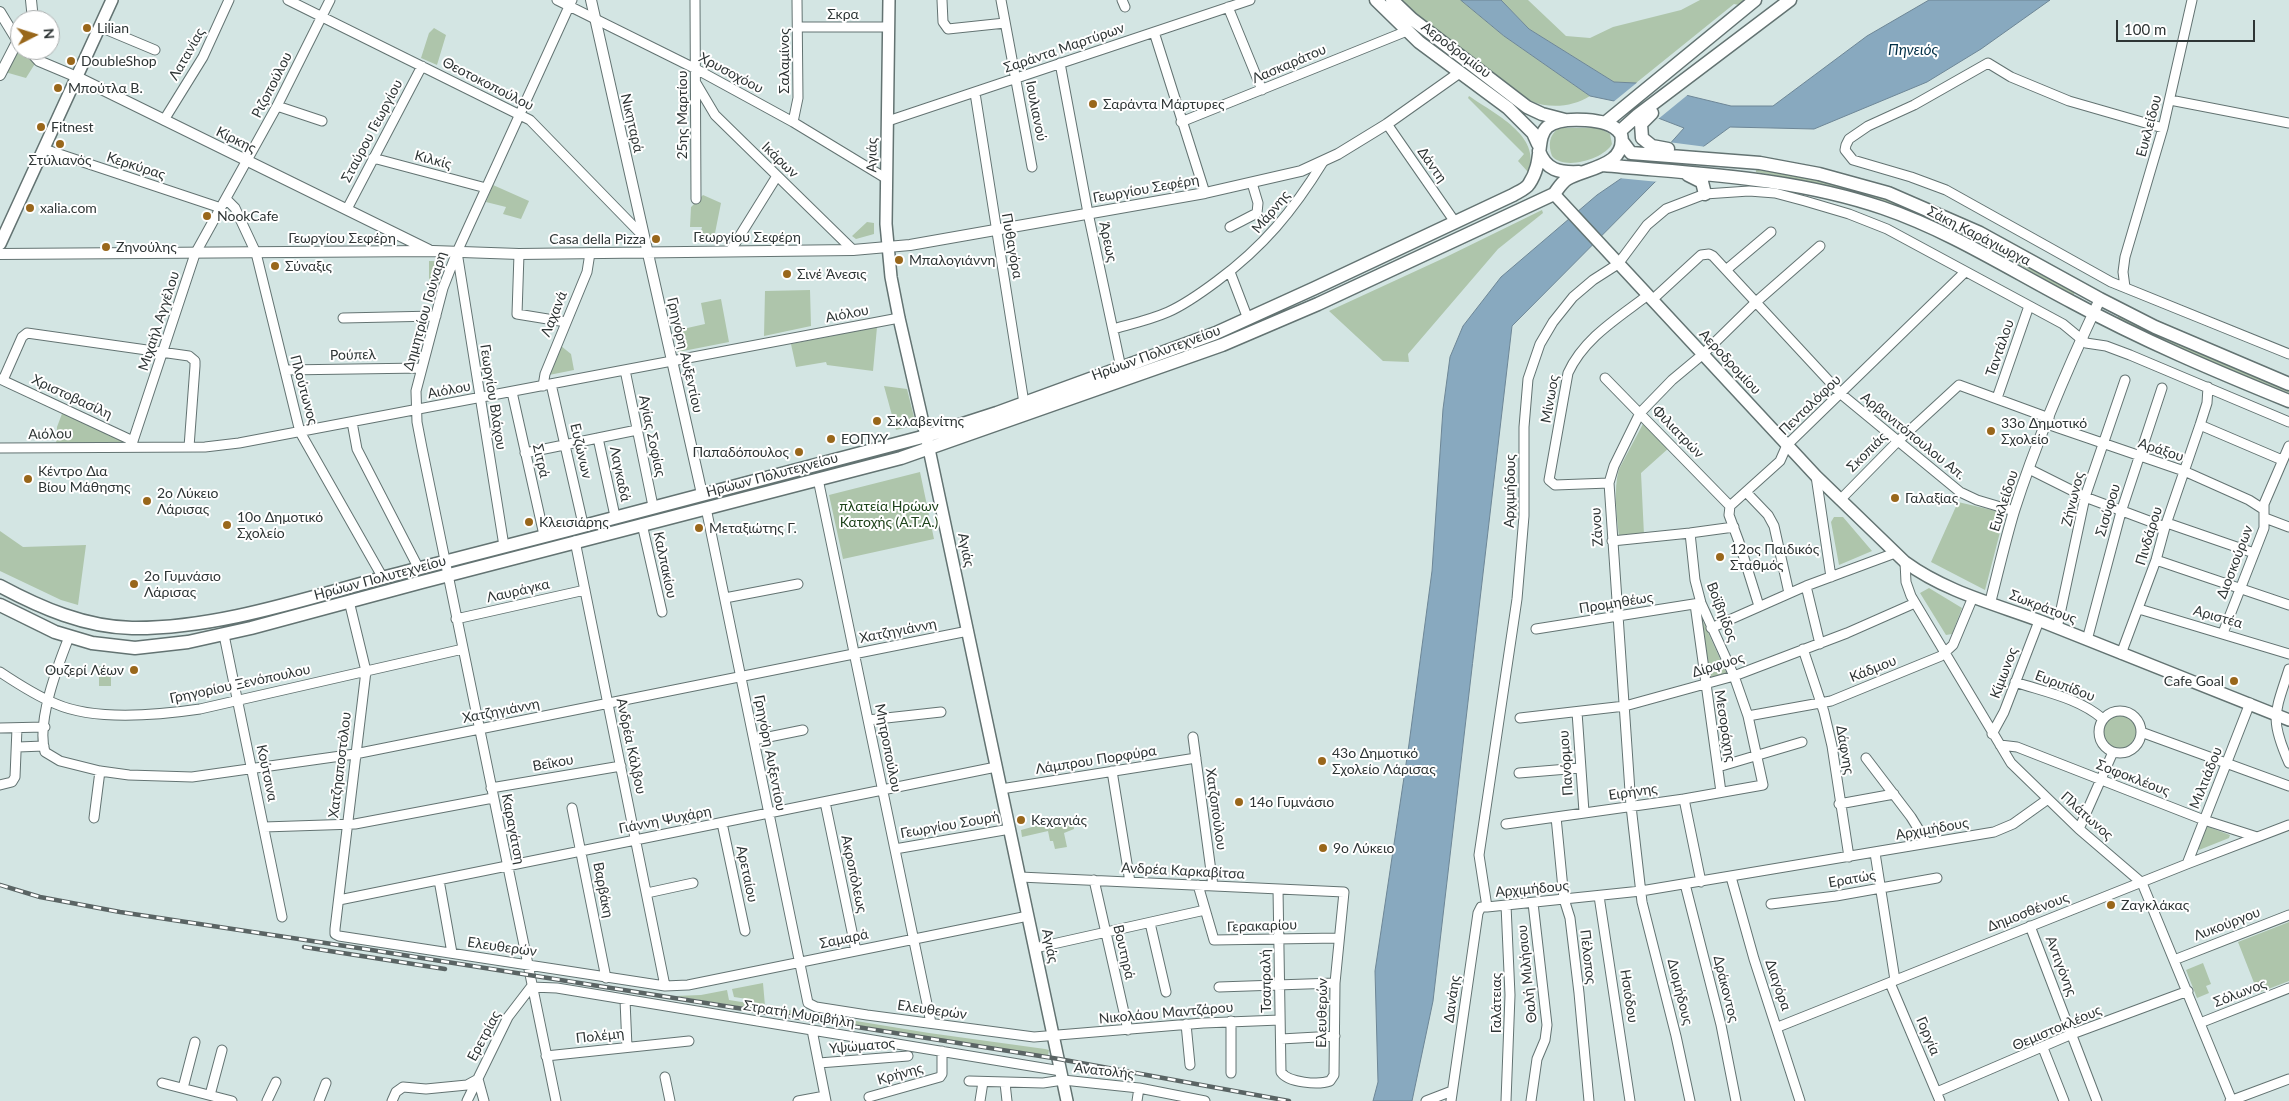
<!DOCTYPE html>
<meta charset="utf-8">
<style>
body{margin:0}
#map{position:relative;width:2289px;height:1101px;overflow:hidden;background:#d3e5e3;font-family:Lato,sans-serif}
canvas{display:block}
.north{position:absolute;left:10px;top:10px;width:50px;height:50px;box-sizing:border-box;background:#fff;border:1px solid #abaeae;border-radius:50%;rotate:85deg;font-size:14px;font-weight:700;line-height:20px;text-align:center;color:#2e3535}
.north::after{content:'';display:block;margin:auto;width:18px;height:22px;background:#99671b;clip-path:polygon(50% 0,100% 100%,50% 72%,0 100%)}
.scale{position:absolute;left:2116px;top:20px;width:139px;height:22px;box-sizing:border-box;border:2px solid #2e3535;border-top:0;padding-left:6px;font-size:15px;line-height:18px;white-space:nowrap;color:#2e3535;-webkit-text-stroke:4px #fff;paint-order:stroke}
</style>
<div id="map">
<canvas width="2289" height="1101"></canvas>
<div class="north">N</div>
<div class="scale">100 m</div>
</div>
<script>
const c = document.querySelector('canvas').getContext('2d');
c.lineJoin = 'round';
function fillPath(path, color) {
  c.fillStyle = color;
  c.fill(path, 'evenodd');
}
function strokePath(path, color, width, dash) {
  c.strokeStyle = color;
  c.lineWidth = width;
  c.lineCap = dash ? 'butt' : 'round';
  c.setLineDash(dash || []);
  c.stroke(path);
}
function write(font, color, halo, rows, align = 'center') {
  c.font = font + ' Lato,sans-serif';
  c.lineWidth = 4;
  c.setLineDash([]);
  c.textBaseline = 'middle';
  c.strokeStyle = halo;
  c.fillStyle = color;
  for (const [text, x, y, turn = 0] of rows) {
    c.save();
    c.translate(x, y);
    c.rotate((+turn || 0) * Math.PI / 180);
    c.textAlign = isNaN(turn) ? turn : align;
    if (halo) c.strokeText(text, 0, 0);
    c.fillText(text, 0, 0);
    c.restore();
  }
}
fillPath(new Path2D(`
 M1402,0H1461L1504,36L1590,96C1573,107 1549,109 1531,101L1420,17Z
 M1501,0H1528L1566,36L1590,38L1613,27L1681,10L1700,0H1745L1739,5L1734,4L1636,83L1614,82L1529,29Z
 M434,28L446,35L437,65L421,58L429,33Z
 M16,52L36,62L26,78L5,72Z
 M1469,96C1493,113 1543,136 1528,172L1518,161L1524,154L1468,98Z
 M1559,128H1599L1610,134L1612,144C1604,159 1564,171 1552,156C1548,145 1549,135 1559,128Z
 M1756,168C1826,181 1897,198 1962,229C2001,247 2038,271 2075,292L2073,296C2037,275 2001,252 1963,234C1897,203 1827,184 1756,172Z
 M493,185L529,201L521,219L503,214L506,207L486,202Z
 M703,195L721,203L713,243L704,242L705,236L701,231L702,227H690L691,207Z
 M1542,210L1543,213L1498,249L1408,354L1409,362L1383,361L1329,311L1444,258Z
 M867,222L874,223V234L856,239L852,236Z
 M429,261H444L436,292H429Z
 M810,290L811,326L764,336L765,291Z
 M721,299L729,342L678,352L674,331L705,324L701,303Z
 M2119,315L2180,345L2289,389V393L2187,352L2117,319Z
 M877,327L873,371L827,365L826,362L796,367L791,344Z
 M561,346L571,354L574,370L549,375Z
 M884,386L907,389L916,425L896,430Z
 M63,411L126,441L124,445H56L57,427Z
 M1644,422L1670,447L1641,473L1644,535L1619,537C1617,515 1613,491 1619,469Z
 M920,472L934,539L843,559L829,495Z
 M1958,502L2005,513L1985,590L1931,562Z
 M1834,517H1843L1872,551L1839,565L1831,522Z
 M0,531L23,547L86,545L78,605L61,600L0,571Z
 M1929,588L1962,608L1952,634L1946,635L1920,593Z
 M1701,617L1727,674L1708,679Z
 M99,666L111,667V686H99Z
 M2102 732a18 18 0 1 1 36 0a18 18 0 1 1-36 0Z
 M1072,816L1074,829L1064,833L1067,847L1055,849L1053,841H1050L1048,831L1022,837L1021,830Z
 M2206,826L2230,835L2229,838L2199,850L2198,848Z
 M2289,922V981L2258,993L2238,942Z
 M2203,963L2211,984L2206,986L2209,993L2197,998L2186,970Z
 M763,983L765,1006L929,1033L1045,1049L1049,1050L1048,1056L675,996L701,995L727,990L729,1000L748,1003L747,999L734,997L732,989Z`), '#aec5ab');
const water = new Path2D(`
 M1461,0H1501L1529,29L1614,82L1636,83L1731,106H1773L1867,36L1929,0H2050L1981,49L1927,82L1814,129L1730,127L1655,182L1512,326L1433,1001L1412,1101H1373L1378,1082L1375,971L1409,744L1432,571L1443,409L1450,357L1463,326L1501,277L1597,195L1667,147L1684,128L1614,101L1590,96L1504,36Z`);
fillPath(water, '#88a9bf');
strokePath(water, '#6d8696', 1);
fillPath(new Path2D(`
 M1639,81L1690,93L1657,120L1612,103Z
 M1668,142L1707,147L1659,182L1618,178Z`), '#d3e5e3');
const minor = new Path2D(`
 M288,0L530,120L644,237
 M557,0L696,69L793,122L887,179
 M695,0L696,199
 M942,0L943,22L948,29L1005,23
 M1001,0L1032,167
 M1122,0L1125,7
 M1228,7L1262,90
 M100,27L155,50
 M798,27H889
 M1154,32L1205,193
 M1060,63L1088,213L1121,368
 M696,83L715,115L853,250
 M975,93L1024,403
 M2170,100L2289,123
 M277,106L322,121
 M164,120L203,57L229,0
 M888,121L1250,0
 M793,122L798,98L797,0
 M1181,122L1407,31
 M1387,124L1455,222
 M2163,128L2069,101L2011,77L1988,63L1914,105L1868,126L1849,139L1846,145L1845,150L1853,160L1911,177L1946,190L2111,282L2289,354
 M44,149L221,208
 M373,158L486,188
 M226,199L235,208L256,253L300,432L383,578
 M347,209L422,66
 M1230,227L1257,213L1258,203L1252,183
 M731,250L777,176
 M457,252L504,546
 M519,254L517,314L566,322
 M1726,270L1771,232
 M1230,272L1248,319
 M2125,287L2123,272L2125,257L2163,128L2192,0
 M1652,300L1701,255L1709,254L1713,256L1841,394L1960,492L1977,500L2014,511
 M343,318L436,316
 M1113,329C1131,324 1150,320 1168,312C1186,304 1201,293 1217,281C1263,247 1293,211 1323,162
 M285,370L422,368
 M625,370L653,506
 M1605,378L1730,506
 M0,379L133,441
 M3,380L22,337L27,333L189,356L195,361V366L189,447
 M551,384L583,524
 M543,386L545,374L587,272L590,253
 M512,392L544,535
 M1997,398L2029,306
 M352,422L357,449L419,569
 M2047,424L2184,471L2249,500L2263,509
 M2200,425L2282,460
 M598,438L615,516
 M131,447L195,254L277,106L330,0
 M0,448L205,447L239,443L899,318
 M525,453L637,430
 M2029,469L2085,497L2165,527
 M1816,476L1831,577
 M818,479L931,1023
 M1609,483L1555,485L1549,480L1568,373C1584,338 1618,318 1648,295
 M1746,492L1768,515L1774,526L1789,593
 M1840,500L1897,442L1959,385L2049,418
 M706,508L808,1003L816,1007L867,1015L1034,1037L1203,1023L1280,1020
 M2265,518L2289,527
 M2167,523L2254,553
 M642,524L662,612
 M575,541L665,986
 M1612,541L1690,533L1734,527
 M2156,560L2289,605
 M1905,562L1906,582L1911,596L2011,763L2079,829L2142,883L2232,1101
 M1806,586L1820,644
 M725,598L798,584
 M349,601L366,671L335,929V934L339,936L665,986L688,985L1028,916
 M1695,604L1721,792
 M1759,606L1739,542L1729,515L1730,506L1780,461L1787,445L1965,272
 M2139,609L2289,654
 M456,619L585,590
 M1711,628L1806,586L1895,553
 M2057,628L2085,497L2125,380
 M1536,629L1700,603
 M2223,633L2264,528V504L2289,446
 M224,635L282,917
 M69,637C58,665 36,722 45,752L60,761L100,771L129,775L192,777L355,754L968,631
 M2087,640L2121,512L2162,388
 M1803,649L1824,712L1832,746L1849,857
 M2121,654L2156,560L2165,527L2200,425L2207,403L2208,387
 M2289,669C2275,713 2269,718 2289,763
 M0,672C18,684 37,696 56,704C95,721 159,715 200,709L463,649
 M2015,682C2045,692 2079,698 2103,719
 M2099 732a21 21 0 1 1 42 0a21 21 0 1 1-42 0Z
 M1577,712L1584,812
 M1748,716L1831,701L1941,656L1953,645L1973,597
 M1520,718L1625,706L1734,676L1847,633L1915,603
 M868,720L941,712
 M0,728L45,727
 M2141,732L2289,786
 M1992,734L2004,712L2039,621
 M1193,737L1213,886
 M754,740L803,730
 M2000,745L2017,747L2204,820L2257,837
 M18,747L44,746
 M1866,758L1911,817L1927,843
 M1718,767L1802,742
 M1112,771L1130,882
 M1519,773L1580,768
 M0,785L12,782L15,777L17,728
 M491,788L621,766
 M1001,789L1196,758
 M1684,799L1701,882
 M2048,799L2013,824L1994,832L1641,891L1487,907L1479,855L1517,599L1524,516V427L1528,379L1540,344L1553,322L1573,297L1593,280L1618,264L1647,225L1666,209L1705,194L1749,191L1775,193L1805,201L1849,214L1887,229L2063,324L2086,343L2106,346L2130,355L2289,422
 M825,802L856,951
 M1839,804L1894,794
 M572,808L606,978
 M1556,817L1564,899L1570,918L1579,993L1589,1101
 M94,818L100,771
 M722,823L745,931
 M1506,824L1684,799L1763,785L1748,716L1734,676L1701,603L1695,580L1690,533
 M264,827L355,824L493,798
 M2079,829L2113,752
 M895,849L1010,829
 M1875,853L1895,980
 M2187,864L2250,703
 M1020,877C1128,882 1236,887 1344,892L1335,983L1334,1075L1330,1081C1319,1085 1288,1083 1281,1072L1278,889
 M1731,877L1754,959L1800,1101
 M439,880L452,953
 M1094,880L1128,1030
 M1685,884L1721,1025L1736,1101
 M1198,885L1214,940L1338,938
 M647,893L693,883
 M1599,896L1630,1101
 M339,900L996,767
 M1771,904L1836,896L1937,878
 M1150,923L1166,992
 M2030,926L2097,1101
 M1035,948L1205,910
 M2174,960L2289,915
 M1890,983L1940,1101
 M531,987L557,988L1061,1071
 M1219,987L1335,983
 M625,1000L627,1047
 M1231,1021V1073
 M2200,1023L2289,988
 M1186,1024L1190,1065
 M1778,1027L2187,864L2289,825
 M812,1030L826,1101
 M1281,1039L1335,1036
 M2043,1048L2064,1101
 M546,1056L689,1041
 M819,1063L908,1056
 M665,1077L670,1101
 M969,1081L1043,1083L1063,1080L1139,1088L1205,1101
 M162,1083L232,1101
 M1005,1083L1007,1101
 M183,1088L195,1042
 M1937,1092L2072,1034L2188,991
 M210,1095L222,1050
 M869,1097L940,1077L942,1074V1051
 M267,1101L276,1082
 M319,1101L326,1083
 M392,1101L396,1092L403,1087L426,1089L467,1085L478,1079L484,1101
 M467,1101L508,1017L531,987
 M556,1101L422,448L417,422L416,391L443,288L457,252L572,0
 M798,1101L825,1096
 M980,1101L983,1082
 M1137,1101L1139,1088
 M1426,1101L1452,1091
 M1451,1101L1478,913L1481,907H1487
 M1506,1101L1510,995L1506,905
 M1531,1101L1537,1059L1545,1040L1547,1025L1533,903
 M1690,1101L1676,1036L1642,902L1631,806L1609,483L1614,466L1640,413L1672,380L1702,355L1756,302L1820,246
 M2230,1101L2289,1079`);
const tertiary = new Path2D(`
 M31,0L33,20
 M591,0L702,494
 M0,12L17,40
 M29,50L39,61L77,77L429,250
 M0,75L17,42
 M0,254L433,251L519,254L853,250L910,245L1205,193L1301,171L1338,154L1387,124L1459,73
 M1990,603C1998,572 2005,541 2014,511C2037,439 2068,367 2100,299`);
const secondary = new Path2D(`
 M889,0L886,224L891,277L899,318L929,449L1067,1101
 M1554,194L1816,476L1905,562C1946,592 1995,604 2043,622C2125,654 2207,687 2289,720
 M0,244L112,0`);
const primary = new Path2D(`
 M1376,0L1419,42L1508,108L1533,133L1538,144
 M1392,0L1412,19L1527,107L1542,114L1565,120
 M1652,113L1641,124L1642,138L1652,146L1668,149
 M1605,123L1755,0
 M1619,132L1638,115L1790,0
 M1622,141L1631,153L1760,163L1819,174L1888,193L1980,233L2100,299L2155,327L2289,384
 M1539,151C1546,170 1559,173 1579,172
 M1603,165C1697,174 1792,177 1883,208C1950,231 2009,269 2072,302C2142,340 2215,371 2289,401
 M1688,175L1702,182L1705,194
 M0,586C41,608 85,627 132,628C222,629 318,594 405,572C579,528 752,481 926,436L997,413L1216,333L1315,288L1513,195C1518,192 1526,189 1529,184C1552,150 1520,116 1586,120C1599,121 1613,123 1621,134C1628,166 1586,168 1567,179C1561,183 1558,189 1554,194L1318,304L1222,345L901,458L422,582L251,628L188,642L135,648L92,643L55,632L0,605`);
strokePath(minor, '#637372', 11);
strokePath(tertiary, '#637372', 12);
strokePath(secondary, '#637372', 14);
strokePath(primary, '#637372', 15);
strokePath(minor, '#fff', 9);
strokePath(tertiary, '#fff', 10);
strokePath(secondary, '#fff', 11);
strokePath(primary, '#fff', 12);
const rail = new Path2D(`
 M0,885L40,897L120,912L365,949L1059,1059L1289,1101
 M304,947L445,969`);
strokePath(rail, '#5a6464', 4.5);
strokePath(rail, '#fff', 2.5, [8]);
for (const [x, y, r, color] of [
 [87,28,5,"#99671b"],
 [71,61,5,"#99671b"],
 [58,88,5,"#99671b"],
 [1093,104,5,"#99671b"],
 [41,127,5,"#99671b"],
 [60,144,5,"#99671b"],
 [30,208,5,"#99671b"],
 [207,216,5,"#99671b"],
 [656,239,5,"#99671b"],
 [106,247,5,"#99671b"],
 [899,260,5,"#99671b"],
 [275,266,5,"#99671b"],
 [787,274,5,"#99671b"],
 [877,421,5,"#99671b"],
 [1991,431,5,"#99671b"],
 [831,439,5,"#99671b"],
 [799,452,5,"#99671b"],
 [28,479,5,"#99671b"],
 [1895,498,5,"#99671b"],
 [147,501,5,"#99671b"],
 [529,522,5,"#99671b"],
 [227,525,5,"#99671b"],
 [699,528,5,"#99671b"],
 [1720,557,5,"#99671b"],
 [134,584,5,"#99671b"],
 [134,670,5,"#99671b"],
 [2234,681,5,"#99671b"],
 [1322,761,5,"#99671b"],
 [1239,802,5,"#99671b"],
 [1021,820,5,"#99671b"],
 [1323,848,5,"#99671b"],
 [2111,905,5,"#99671b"]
]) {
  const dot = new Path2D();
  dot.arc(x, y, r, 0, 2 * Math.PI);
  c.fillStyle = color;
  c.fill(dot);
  strokePath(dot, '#fff', 2);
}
write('14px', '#2e3535', '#fff', [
 ["Σκρα",843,14],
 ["Σαράντα Μαρτύρων",1064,48,-19],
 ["Αεροδρομίου",1456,50,37],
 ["Λατανίας",187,54,-60],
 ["Σαλαμίνος",784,61,-90],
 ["Λασκαράτου",1289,64,-23],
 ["Χρυσοχόου",731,73,28],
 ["Θεοτοκοπούλου",488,84,27],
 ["Ριζοπούλου",272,85,-63],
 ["Ιουλιανού",1036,111,79],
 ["25ης Μαρτίου",682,115,-90],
 ["Νικηταρά",632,123,77],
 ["Ευκλείδου",2149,126,-75],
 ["Σταύρου Γεωργίου",372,131,-62],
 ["Κίρκης",236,140,26],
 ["Αγιάς",872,155,-89],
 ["Κιλκίς",433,160,15],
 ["Ικάρων",780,160,44],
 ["Δάντη",1432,165,55],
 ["Κερκύρας",136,166,18],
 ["Γεωργίου Σεφέρη",1146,189,-10],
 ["Μάρνης",1271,212,-50],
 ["Σάκη Καράγιωργα",1979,236,27],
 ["Γεωργίου Σεφέρη",747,237],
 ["Γεωργίου Σεφέρη",342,238],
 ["Άρεως",1108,242,78],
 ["Πυθαγόρα",1012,246,80],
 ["Δημητρίου Γούναρη",425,311,-74],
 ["Λαχανά",554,314,-68],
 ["Αιόλου",847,314,-11],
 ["Μιχαήλ Αγγέλου",159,321,-72],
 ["Ταντάλου",2000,348,-71],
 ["Ηρώων Πολυτεχνείου",1156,353,-20],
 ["Ρούπελ",353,355,-1],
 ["Γρηγόρη Αυξεντίου",685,355,77],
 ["Αεροδρομίου",1730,362,47],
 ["Πλούτωνος",304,390,75],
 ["Αιόλου",449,390,-11],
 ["Χριστοβασίλη",72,397,25],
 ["Γεωργίου Βλάχου",493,397,81],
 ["Μίνωος",1550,399,-80],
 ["Πενταλόφου",1810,405,-44],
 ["Φιλιατρών",1678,432,46],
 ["Αιόλου",50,434,-1],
 ["Αγίας Σοφίας",652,436,78],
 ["Αρβανιτόπουλου Απ.",1913,436,39],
 ["Αράξου",2161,450,18],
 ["Ευζώνων",581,451,77],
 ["Σκοπιάς",1867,452,-45],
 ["Σιτρά",541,461,77],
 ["Λαγκαδά",620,474,78],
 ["Ηρώων Πολυτεχνείου",772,475,-15],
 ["Αρχιμήδους",1510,491,-89],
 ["Ζήνωνος",2073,499,-76],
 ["Ευκλείδου",2004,501,-72],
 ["Σισύφου",2108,510,-73],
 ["Ζάνου",1597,527,-94],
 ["Πινδάρου",2149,536,-73],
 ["Αγιάς",966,550,78],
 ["Διοσκούρων",2235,562,-69],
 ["Καλπακίου",665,565,78],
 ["Ηρώων Πολυτεχνείου",380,578,-15],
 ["Λαυράγκα",518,591,-13],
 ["Προμηθέως",1616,603,-9],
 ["Σωκράτους",2043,607,21],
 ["Βοϊβηίδος",1722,612,69],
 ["Αριστέα",2218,617,16],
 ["Χατζηγιάννη",898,631,-11],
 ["Δίρφυος",1718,665,-17],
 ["Κάδμου",1873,669,-22],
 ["Κίμωνος",2004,673,-69],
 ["Γρηγορίου Ξενόπουλου",240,684,-12],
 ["Ευριπίδου",2065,686,21],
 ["Χατζηγιάννη",501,711,-11],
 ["Μεσοράχης",1725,726,81],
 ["Ανδρέα Κάλβου",631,746,78],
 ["Μητροπούλου",888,748,79],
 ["Δάφνης",1845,750,80],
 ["Γρηγόρη Αυξεντίου",770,753,79],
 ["Λάμπρου Πορφύρα",1096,760,-9],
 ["Βεΐκου",553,763,-10],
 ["Πανόρμου",1566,763,-94],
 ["Χατζηαποστόλου",340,765,-83],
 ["Κούτσινα",267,773,78],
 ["Σοφοκλέους",2133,778,21],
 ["Μιλτιάδου",2206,778,-68],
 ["Ειρήνης",1633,792,-8],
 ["Χατζοπούλου",1216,809,82],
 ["Πλάτωνος",2087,816,42],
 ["Γιάννη Ψυχάρη",665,820,-11],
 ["Γεωργίου Σουρή",950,825,-10],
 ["Καραγάτση",513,829,79],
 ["Αρχιμήδους",1932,829,-10],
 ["Ανδρέα Καρκαβίτσα",1183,871,3],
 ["Αρεταίου",747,874,78],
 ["Ακροπόλεως",854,874,78],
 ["Ερατώς",1852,879,-10],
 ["Αρχιμήδους",1532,889,-5],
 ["Βαρβάκη",603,890,79],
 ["Δημοσθένους",2028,912,-21],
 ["Λυκούργου",2227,924,-21],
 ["Γερακαρίου",1262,926,-2],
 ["Σαμαρά",844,939,-12],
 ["Αγιάς",1050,946,78],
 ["Ελευθερών",502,947,8],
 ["Βουτηρά",1124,952,77],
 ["Πέλοπος",1588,957,83],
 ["Αντιγόνης",2061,966,69],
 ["Θαλή Μιλήσιου",1527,974,-96],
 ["Τσαπραλή",1266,981,-91],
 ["Διαγόρα",1778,985,71],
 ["Δράκοντος",1726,989,76],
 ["Διομήδους",1680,992,76],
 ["Σόλωνος",2240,993,-21],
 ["Ησιόδου",1629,996,81],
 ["Δανάης",1452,999,-82],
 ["Γαλάτειας",1496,1003,-90],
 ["Ελευθερών",932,1010,8],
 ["Νικολάου Μαντζάρου",1166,1013,-5],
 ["Ελευθερών",1322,1013,-89],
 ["Στρατή Μυριβήλη",799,1014,9],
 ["Θεμιστοκλέους",2057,1028,-23],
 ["Ερετρίας",484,1036,-62],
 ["Πολέμη",600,1036,-6],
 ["Γοργία",1928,1036,67],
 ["Υψώματος",862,1046,-5],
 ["Ανατολής",1104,1071,6],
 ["Κρήνης",900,1074,-16]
]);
write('14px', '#2e3535', '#fff', [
 ["Lilian",97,28],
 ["DoubleShop",81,61],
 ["Μπούτλα Β.",68,88],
 ["Σαράντα Μάρτυρες",1103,104],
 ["Fitnest",51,127],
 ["Στυλιανός",60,160,"center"],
 ["xalia.com",40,208],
 ["NookCafe",217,216],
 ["Casa della Pizza",646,239,"right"],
 ["Ζηνούλης",116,247],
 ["Μπαλογιάννη",909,260],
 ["Σύναξις",285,266],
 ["Σινέ Άνεσις",797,274],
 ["Σκλαβενίτης",887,421],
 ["33ο Δημοτικό",2001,423],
 ["Σχολείο",2001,439],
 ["ΕΟΠΥΥ",841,439],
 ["Παπαδόπουλος",789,452,"right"],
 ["Κέντρο Δια",38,471],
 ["Βίου Μάθησης",38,487],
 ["2ο Λύκειο",157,493],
 ["Λάρισας",157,509],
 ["Γαλαξίας",1905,498],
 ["10ο Δημοτικό",237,517],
 ["Σχολείο",237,533],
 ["Κλεισιάρης",539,522],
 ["Μεταξιώτης Γ.",709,528],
 ["12ος Παιδικός",1730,549],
 ["Σταθμός",1730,565],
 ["2ο Γυμνάσιο",144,576],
 ["Λάρισας",144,592],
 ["Ουζερί Λέων",124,670,"right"],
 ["Cafe Goal",2224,681,"right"],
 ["43ο Δημοτικό",1332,753],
 ["Σχολείο Λάρισας",1332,769],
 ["14ο Γυμνάσιο",1249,802],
 ["Κεχαγιάς",1031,820],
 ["9ο Λύκειο",1333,848],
 ["Ζαγκλάκας",2121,905]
], 'left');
write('14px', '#1d421a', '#fff', [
 ["πλατεία Ηρώων",889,506],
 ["Κατοχής (Α.Τ.Α.)",889,522]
]);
write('italic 15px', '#013047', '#fff', [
 ["Πηνειός",1913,50]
]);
</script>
